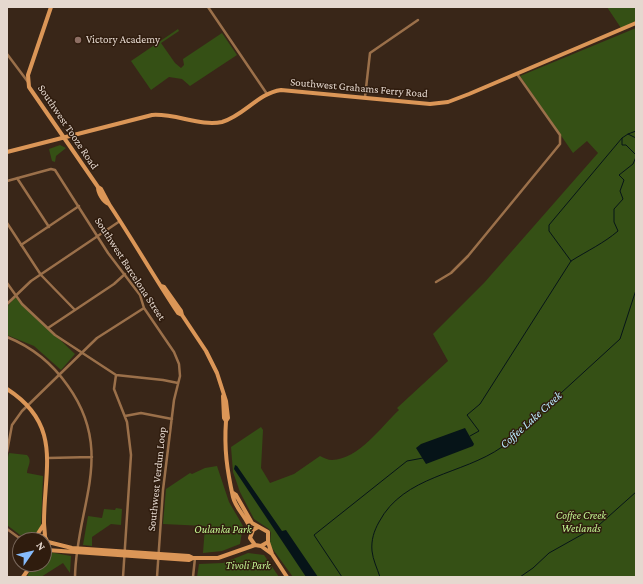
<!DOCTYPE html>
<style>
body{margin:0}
#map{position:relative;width:643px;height:584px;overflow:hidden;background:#392618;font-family:"Crimson Pro",serif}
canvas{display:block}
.frame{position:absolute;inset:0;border:8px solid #e5d8cf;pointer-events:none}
.north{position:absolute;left:12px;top:532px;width:40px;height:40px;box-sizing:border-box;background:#2f1c0e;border:1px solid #78675b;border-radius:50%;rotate:56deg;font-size:11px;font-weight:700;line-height:16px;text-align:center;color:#e5d8cf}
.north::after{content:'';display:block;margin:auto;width:14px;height:18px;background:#86bbfb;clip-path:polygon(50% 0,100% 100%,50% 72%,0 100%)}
</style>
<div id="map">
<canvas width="643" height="584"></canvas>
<div class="frame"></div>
<div class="north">N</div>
</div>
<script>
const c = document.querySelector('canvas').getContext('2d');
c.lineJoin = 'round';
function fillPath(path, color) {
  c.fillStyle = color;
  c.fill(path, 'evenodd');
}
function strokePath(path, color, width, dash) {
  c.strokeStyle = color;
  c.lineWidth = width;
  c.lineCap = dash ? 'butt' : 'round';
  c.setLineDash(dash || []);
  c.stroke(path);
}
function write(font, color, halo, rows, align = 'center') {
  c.font = font + ' "Crimson Pro",serif';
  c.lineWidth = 3;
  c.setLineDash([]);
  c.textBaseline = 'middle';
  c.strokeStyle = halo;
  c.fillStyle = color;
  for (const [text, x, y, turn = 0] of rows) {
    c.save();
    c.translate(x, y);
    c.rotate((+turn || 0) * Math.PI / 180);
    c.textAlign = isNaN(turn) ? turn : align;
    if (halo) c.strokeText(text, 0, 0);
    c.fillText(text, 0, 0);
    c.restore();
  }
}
fillPath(new Path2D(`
 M607,7H636V21L621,28Z
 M636,28V577H293L272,548L270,543L271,533L269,529L254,519L240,492L233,472L231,447L261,427L263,430L261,468L270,483L294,474L320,456C324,458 328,460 332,460C359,459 381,427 399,410L397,408L448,361L433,334L484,283L598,153L587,141L573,153L520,76Z
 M178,29L179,31L161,43L175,63L181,68L184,65L183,59L222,33L237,55L190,86L182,79L169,77L151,90L131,61Z
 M60,145L66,148L56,156L55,162L52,161L49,149Z
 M15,297L75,354L61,370L34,346L7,335V307Z
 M9,453L27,455C33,461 27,467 27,473L43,476L41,525L40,529L33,536L20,535L7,525V461Z
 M217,466L229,502L243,526L240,544L222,551L203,553L205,526L163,524L166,489L190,473L192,474L205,468Z
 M116,508L122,509L121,525L111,524L92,537V546L83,545L88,516L102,518L104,509L115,510Z
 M49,552L71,556L70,573L63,563L41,577H27L33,564H44V554Z
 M248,553L264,555L279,577H197L199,564L223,563Z`), '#355015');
fillPath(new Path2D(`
 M465,428L474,444L473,446L426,464L416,448L421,444Z
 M235,465L237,466L282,531L286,530L318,577H306L234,469Z`), '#061418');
strokePath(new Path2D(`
 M628,134L636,131
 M636,138L628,134L622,138V145H626L636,155
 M571,261L549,231V225L622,138
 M470,436L479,431L467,415L480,404L571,261C587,251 604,243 618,231L614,222V209L623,199L620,191L624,180L619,175L633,164L636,157
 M342,577L314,535L407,461L423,458
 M380,577C377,568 373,560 372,551C371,540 374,531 379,522C404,475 462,475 502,447L620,339L636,290
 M520,577L533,568L549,553L599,525L636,492`), '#061418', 1);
strokePath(new Path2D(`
 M208,7L267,94
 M7,54L28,82
 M365,97L370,53L418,20
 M17,178L49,227
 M7,181L51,169L55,170L108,253L140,295L144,308L174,352L179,364L180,376L174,400L163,490L157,577
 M7,223L41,275L74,309
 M21,245L79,206
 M436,282L451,273L468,256L560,144V135L517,74
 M7,283L22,304L55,335L116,375L163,380L178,383
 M7,304L31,281L120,221
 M48,328L114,284L125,274
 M7,337C32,347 52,363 68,386C116,453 76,507 75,577
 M116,375L114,389L127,422L131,455L123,577
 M125,416L141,413L172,419
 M7,452L12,425L22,411L97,338L144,308
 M48,458L92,457
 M7,529L22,540
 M20,537H32
 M193,577L195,558`), '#9b704a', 2.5);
strokePath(new Path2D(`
 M51,7L28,75L29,87L98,187L101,189L109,204C133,240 154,277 178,313L182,315
 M7,152L152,115C175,113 201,127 222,122C244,116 258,93 281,90L430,104L448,102L469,94L636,23
 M98,187C98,193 103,202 109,204
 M161,286L164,287L181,311L182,315L206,351L217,373L226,401L228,418L226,421C224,449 227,470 233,497C236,510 249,519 251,532
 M7,389C63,425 44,468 44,522C44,527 45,532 45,537
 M223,396L224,418L226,421
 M233,493L236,495L252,523L268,532V542L261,546L255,545L250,538L253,530L258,527
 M37,535L44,524
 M30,540L37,535L45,537L49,545L44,553
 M48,542L72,548L189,556L193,558
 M268,542L272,554L287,577
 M261,546L272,554
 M47,550L189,560L193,558H218L255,545
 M23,577L32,564`), '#db9657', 4);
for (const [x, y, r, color] of [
 [78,40,4,"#8d6e63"]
]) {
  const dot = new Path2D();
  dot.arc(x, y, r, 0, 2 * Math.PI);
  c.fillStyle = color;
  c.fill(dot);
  strokePath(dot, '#2f1c0e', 1.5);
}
write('11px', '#e5d8cf', '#2f1c0e', [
 ["Victory Academy",86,40]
], 'left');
write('11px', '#e5d8cf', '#2f1c0e', [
 ["Southwest Grahams Ferry Road",359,88,5],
 ["Southwest Tooze Road",68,127,56],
 ["Southwest Barcelona Street",130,269,57],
 ["Southwest Verdun Loop",157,479,-84]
]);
write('italic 11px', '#c2f591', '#2f1c0e', [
 ["Coffee Creek",581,516],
 ["Wetlands",581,529],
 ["Oulanka Park",223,530],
 ["Tivoli Park",248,566]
]);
write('italic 12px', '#baebfd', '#2f1c0e', [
 ["Coffee Lake Creek",531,420,-42]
]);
</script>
